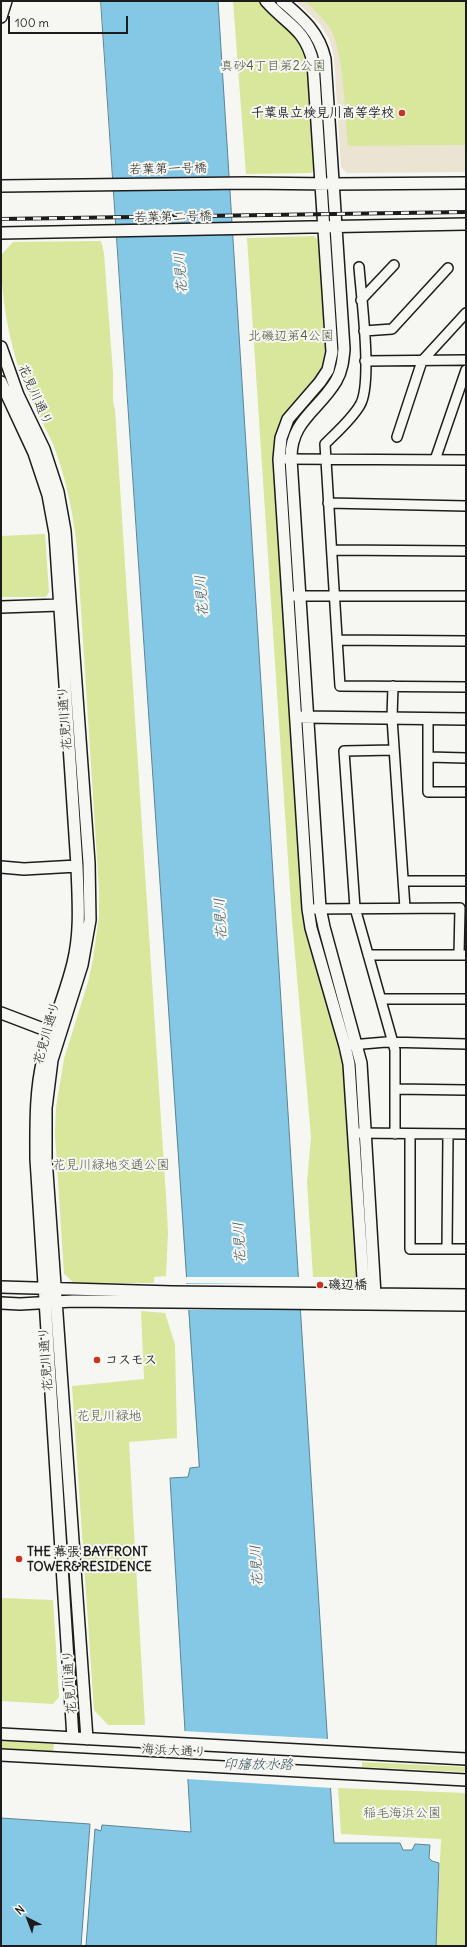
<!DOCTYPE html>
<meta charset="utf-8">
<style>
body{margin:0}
#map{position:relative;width:467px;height:1947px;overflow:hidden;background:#f6f6f2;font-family:Delius,sans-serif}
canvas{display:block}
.frame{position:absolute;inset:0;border:2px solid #1c1c1c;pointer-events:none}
.north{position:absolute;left:8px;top:1899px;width:40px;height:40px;-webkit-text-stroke:3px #f6f6f2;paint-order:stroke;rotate:318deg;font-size:11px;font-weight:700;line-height:16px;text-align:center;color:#1c1c1c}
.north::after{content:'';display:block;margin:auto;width:14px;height:18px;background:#1c1c1c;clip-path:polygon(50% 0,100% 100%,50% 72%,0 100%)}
.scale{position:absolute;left:8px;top:16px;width:120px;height:18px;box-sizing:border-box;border:2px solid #1c1c1c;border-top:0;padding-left:5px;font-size:12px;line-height:14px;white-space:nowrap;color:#1c1c1c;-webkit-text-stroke:3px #f6f6f2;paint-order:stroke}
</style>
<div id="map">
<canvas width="467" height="1947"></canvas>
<div class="frame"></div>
<div class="north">N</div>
<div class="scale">100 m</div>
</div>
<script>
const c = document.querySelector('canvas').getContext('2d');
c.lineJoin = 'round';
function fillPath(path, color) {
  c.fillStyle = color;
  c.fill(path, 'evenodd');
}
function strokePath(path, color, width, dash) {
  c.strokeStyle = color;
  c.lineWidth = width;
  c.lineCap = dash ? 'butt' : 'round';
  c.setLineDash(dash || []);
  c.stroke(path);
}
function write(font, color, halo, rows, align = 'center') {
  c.font = font + ' Delius,"Klee One",sans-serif';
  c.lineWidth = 4;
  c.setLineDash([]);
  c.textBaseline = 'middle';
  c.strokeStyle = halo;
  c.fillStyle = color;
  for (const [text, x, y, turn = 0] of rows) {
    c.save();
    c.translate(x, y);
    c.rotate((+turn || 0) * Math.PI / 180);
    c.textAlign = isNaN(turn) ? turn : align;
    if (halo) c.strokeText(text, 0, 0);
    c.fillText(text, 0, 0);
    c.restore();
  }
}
fillPath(new Path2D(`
 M296,1H466V172L347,173L341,167L334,58L332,48L329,39L320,24Z`), '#ece4d3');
fillPath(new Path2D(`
 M233,1H261L294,31L308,54L315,169L311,173L246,174Z
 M305,1H466V145L348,146C345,117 344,51 330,28C323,18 314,10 305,1Z
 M314,236L321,243L329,353L325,367L277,435L273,458L276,460L305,920L343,1066L358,1275L347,1284H337L336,1277H313L307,1182L311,1137L292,920L247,238Z
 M101,241L104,253L113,373V401L115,410L167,1212L168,1233L166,1276L154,1277V1283H74L64,1274L55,1135L56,1107L64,1059L88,982L93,959L99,916V889L77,548C73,512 66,478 53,444C43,422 30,401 22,378C8,338 1,297 1,255L13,242Z
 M286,470L294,583L292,582L285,471Z
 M45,534L49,592L46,597H1V536Z
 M302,731H305L315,896L313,894Z
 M141,1311L165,1313L175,1344L177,1438L129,1442L145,1725H108L94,1710L72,1386L144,1379Z
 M1,1598L53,1600L59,1697L53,1704L1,1701Z
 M1,1741L54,1744L53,1751L1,1748Z
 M362,1762L466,1767V1772L362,1767Z
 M338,1788L466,1793V1946H436L441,1839L341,1834Z`), '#d8e79b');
const water = new Path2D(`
 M101,1H218L334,1843H400L403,1850H412L415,1844L430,1845L429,1858L432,1861L439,1863L436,1946H86L95,1829L101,1831L102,1825L191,1832L170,1478L188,1477L190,1468L199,1467Z
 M1,1818L90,1824L81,1946H1Z`);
fillPath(water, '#85c8e6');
strokePath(water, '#5b8395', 1);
fillPath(new Path2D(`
 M185,1277H300L302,1309L187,1310L185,1284H261L185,1283Z
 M183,1731L329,1739L332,1788L186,1779Z`), '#f6f6f2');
const minor = new Path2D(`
 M359,267C361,295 373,384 360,405C352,419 337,432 325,444L340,686L466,687
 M361,300L394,265
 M364,331L392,329L448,268
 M365,361L466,360
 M397,437L422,361L466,313
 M285,459L466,460
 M435,460L466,370
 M328,503L466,506
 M332,550L466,551
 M288,596H466
 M337,640L466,641
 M393,686L392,718L405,908
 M428,718V757L466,758
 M394,750L344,751L355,908L395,1050V1134
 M428,757V792H466
 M403,881H466
 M308,909L460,908L459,955
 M368,955H466
 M381,999H466
 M351,1045L386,1042L466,1044
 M395,1089L466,1090
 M353,1133L466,1134
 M410,1134V1249H466
 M447,1249L448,1134`);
const tertiary = new Path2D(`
 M266,1C287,25 305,28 313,62L332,352L328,370L320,382L288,419L281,438L279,459L308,909L311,928L345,1046L349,1064L364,1294L370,1304L375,1295L361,1063L324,927L320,908L291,459C290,421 319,410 336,381C342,371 343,360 344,349L325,59C319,32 302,18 282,1
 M1,17L6,1
 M1,186L246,183L333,184L466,183
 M1,233L466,224
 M1,347L18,395L44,449L58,492L65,531L89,863L90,920L82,965L52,1060L46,1108V1158L87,1739
 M1,382L34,453L48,495L55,533L77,866C78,899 81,931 73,963C65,996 51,1027 43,1059C35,1092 36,1126 36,1159L73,1738
 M1,607L60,605
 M302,717L466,719
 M1,867L24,869L77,866
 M1,1013L51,1032
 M1,1287L172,1292L466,1295
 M1,1303L20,1304L73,1301L466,1305
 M1,1734L466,1759
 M1,1755L466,1780`);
strokePath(minor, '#1c1c1c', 12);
strokePath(tertiary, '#1c1c1c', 14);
strokePath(minor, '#f6f6f2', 9);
strokePath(tertiary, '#f6f6f2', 11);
const rail = new Path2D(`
 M1,219L466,212`);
strokePath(rail, '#1c1c1c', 4);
strokePath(rail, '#f6f6f2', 2.5, [8]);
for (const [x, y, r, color] of [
 [402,113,4,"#c8321e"],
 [320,1285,4,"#c8321e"],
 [97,1360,4,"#c8321e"],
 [19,1559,4,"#c8321e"]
]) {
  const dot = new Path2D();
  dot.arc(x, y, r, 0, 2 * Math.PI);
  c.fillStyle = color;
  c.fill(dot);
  strokePath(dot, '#f6f6f2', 1.5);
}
write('13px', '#545942', '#f6f6f2', [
 ["真砂4丁目第2公園",273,66],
 ["北磯辺第4公園",291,336],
 ["花見川緑地交通公園",111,1165],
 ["花見川緑地",109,1416],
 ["稲毛海浜公園",402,1813]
]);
write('bold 13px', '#1c1c1c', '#f6f6f2', [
 ["千葉県立検見川高等学校",394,113,"right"],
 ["磯辺橋",328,1285],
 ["コスモス",105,1360],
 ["THE 幕張 BAYFRONT",27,1552],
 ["TOWER&RESIDENCE",27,1567]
], 'left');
write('13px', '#1c1c1c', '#f6f6f2', [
 ["若葉第一号橋",168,169,-1],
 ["若葉第二号橋",173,217,-1],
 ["花見川通り",35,395,66],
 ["花見川通り",65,718,-94],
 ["花見川通り",47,1033,-74],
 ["花見川通り",46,1359,-94],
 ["花見川通り",70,1682,-94],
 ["海浜大通り",174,1751,3]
]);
write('italic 14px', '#415863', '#f6f6f2', [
 ["花見川",181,273,-94],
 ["花見川",202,596,-94],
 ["花見川",221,919,-93],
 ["花見川",240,1243,-93],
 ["花見川",257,1566,-93],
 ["印旛放水路",258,1765]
]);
</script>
